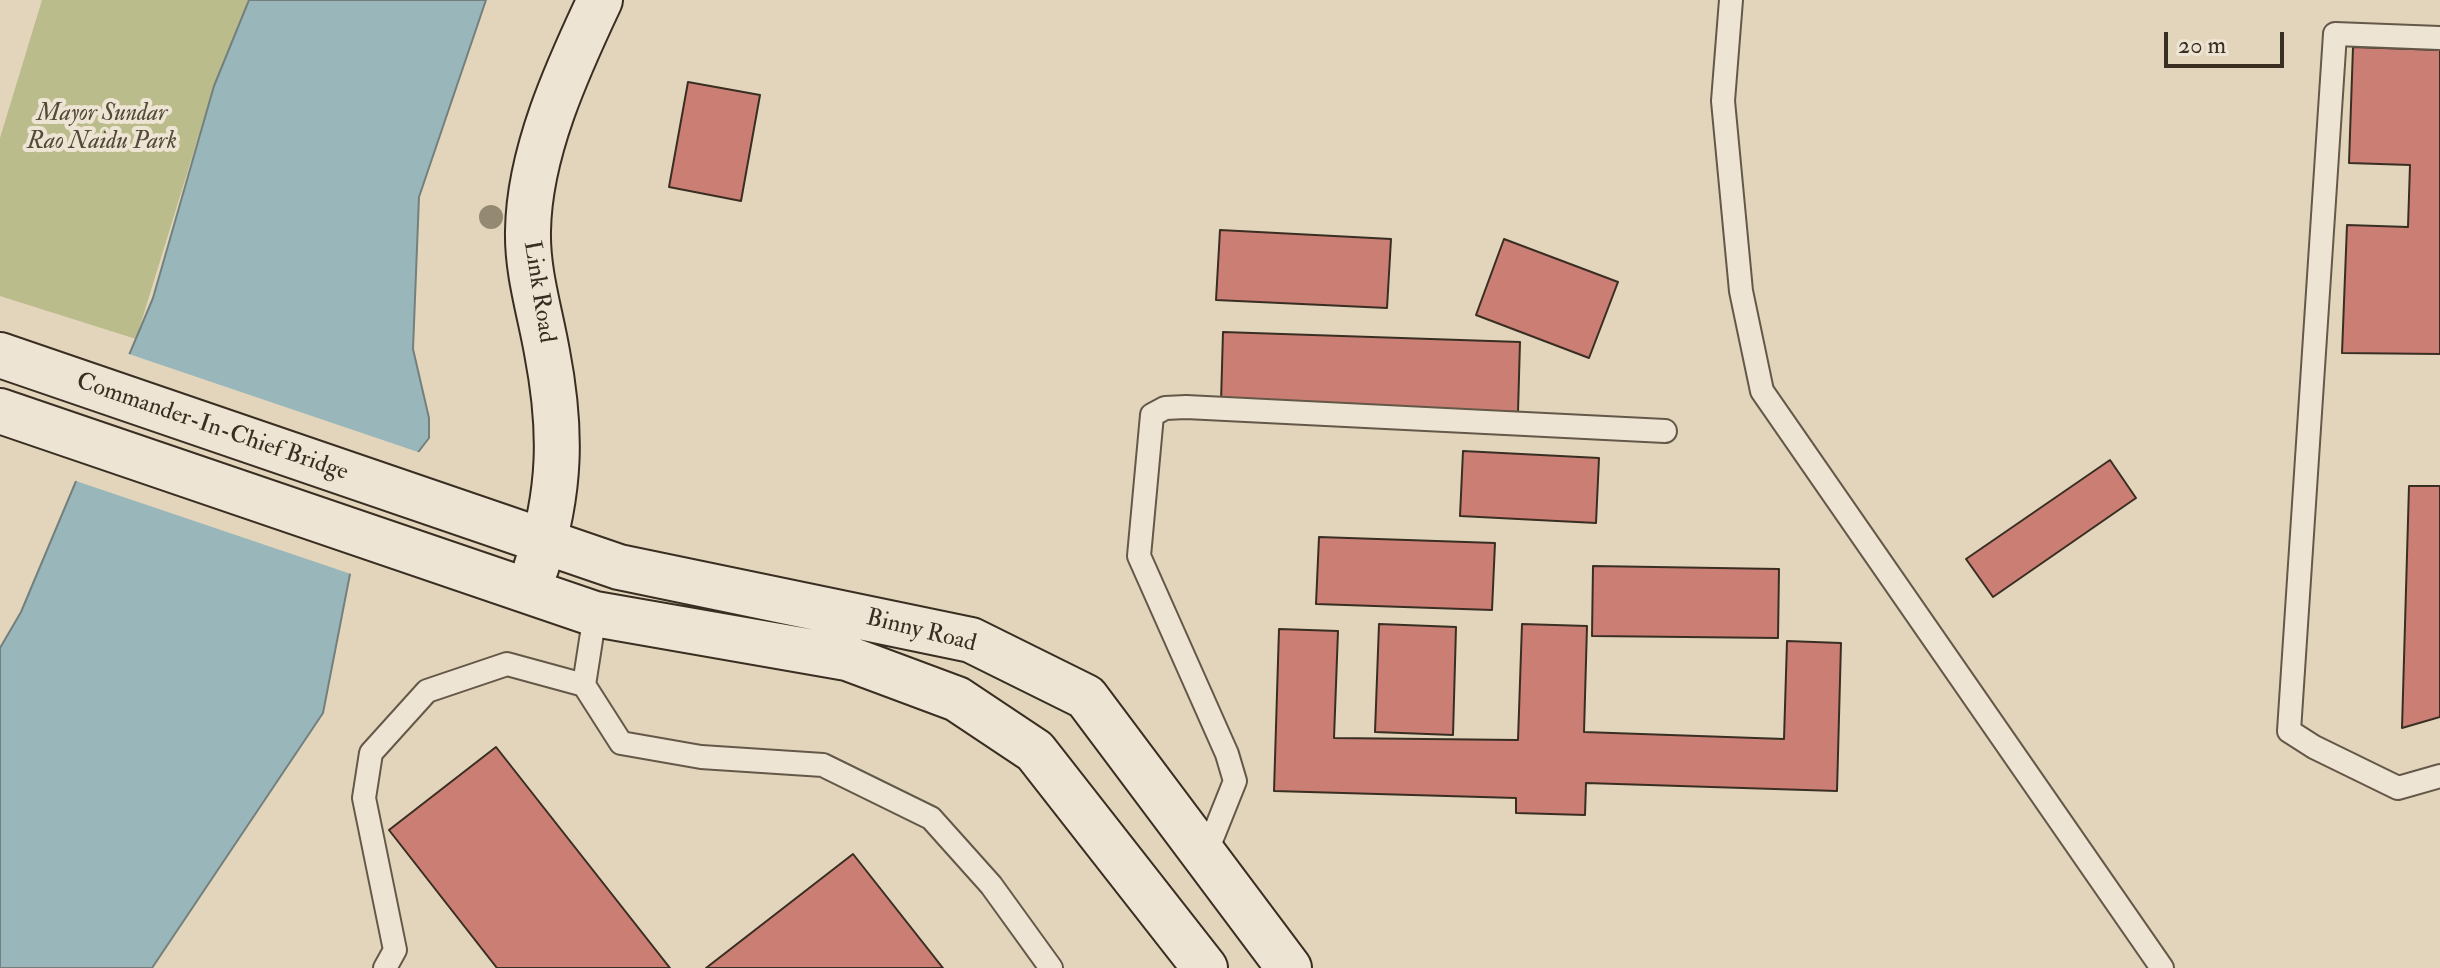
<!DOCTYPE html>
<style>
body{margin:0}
#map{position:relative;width:2440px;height:968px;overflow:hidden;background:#e3d5bb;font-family:"IM FELL Double Pica",serif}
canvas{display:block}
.scale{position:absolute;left:2164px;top:32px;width:120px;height:36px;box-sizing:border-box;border:4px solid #392e22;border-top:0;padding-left:10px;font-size:24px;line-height:28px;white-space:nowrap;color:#392e22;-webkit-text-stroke:6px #ede4d3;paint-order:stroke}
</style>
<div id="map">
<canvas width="2440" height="968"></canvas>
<div class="scale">20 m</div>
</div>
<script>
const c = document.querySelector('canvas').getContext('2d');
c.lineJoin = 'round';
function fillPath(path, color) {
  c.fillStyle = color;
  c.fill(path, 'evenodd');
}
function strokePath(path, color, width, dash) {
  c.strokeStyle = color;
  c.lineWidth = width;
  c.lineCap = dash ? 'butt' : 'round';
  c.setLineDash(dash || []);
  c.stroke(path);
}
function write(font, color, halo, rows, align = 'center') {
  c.font = font + ' "IM FELL Double Pica",serif';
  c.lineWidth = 8;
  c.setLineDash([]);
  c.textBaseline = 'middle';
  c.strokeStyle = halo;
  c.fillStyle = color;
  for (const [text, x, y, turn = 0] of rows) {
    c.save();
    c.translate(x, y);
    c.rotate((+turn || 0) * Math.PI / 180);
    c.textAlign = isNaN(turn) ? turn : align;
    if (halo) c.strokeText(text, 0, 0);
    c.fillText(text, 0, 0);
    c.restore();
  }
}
fillPath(new Path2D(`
 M42,0H249L214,86L136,339L0,296V138Z`), '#babc8c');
const water = new Path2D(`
 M249,0H486L419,197L413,349L429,418V438L377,506L350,574L323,713L152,968H0V648L21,612L153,298L214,86Z`);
fillPath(water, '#99b6ba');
strokePath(water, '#73807d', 2);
fillPath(new Path2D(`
 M126,353L424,454L381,508L354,575L73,480Z`), '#e3d5bb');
const building = new Path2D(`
 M2353,47L2440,50V354L2342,353L2347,225L2408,227L2410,165L2349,163Z
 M688,82L760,95L741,201L669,187Z
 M1220,230L1391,239L1387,308L1216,300Z
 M1504,239L1618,282L1589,358L1476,315Z
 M1223,332L1520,342L1518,412L1221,402Z
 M1463,451L1599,458L1596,523L1460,516Z
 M2110,460L2136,498L1993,597L1966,559Z
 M2409,486H2440V717L2402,728Z
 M1319,537L1495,543L1492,610L1316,604Z
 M1593,566L1779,569L1778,638L1592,636Z
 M1379,624L1456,627L1453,735L1375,732Z
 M1522,624L1587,626L1584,732L1784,739L1787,641L1841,643L1837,791L1586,783L1585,815L1516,813V798L1274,791L1279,629L1338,631L1334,738L1518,740Z
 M496,747L670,968H497L389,830Z
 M853,854L943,968H706Z`);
fillPath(building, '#cb7e74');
strokePath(building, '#392e22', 2);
const lane = new Path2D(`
 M1731,0L1723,101L1741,291L1762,391L2162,968
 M2440,38L2335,34L2289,731L2314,747L2398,788L2440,776
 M595,614L584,685L621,743L701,757L823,765L931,818L991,885L1051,968
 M1205,856L1235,781L1227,754L1139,556L1152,415L1165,408L1186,407L1665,431
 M385,968L395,950L364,798L371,753L427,691L507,664L584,685`);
const secondary = new Path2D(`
 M0,355L619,567L971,640L1086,697L1289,968
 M0,411L595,614L847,658L957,699L1035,751L1205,968
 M536,568C561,492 562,430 547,352C540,312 527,272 528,231C529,153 567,70 600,0`);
strokePath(lane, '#645848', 26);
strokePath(secondary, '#392e22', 48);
strokePath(lane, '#ede4d3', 22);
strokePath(secondary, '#ede4d3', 44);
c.fillStyle = '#948972';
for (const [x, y] of [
 [491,217]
]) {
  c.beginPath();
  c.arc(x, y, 12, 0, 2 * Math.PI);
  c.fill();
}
write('italic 24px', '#534a37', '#ede4d3', [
 ["Mayor Sundar",102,115],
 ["Rao Naidu Park",102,143]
]);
write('24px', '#392e22', '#ede4d3', [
 ["Link Road",538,292,81],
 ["Commander-In-Chief Bridge",212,428,19],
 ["Binny Road",921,632,14]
]);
</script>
